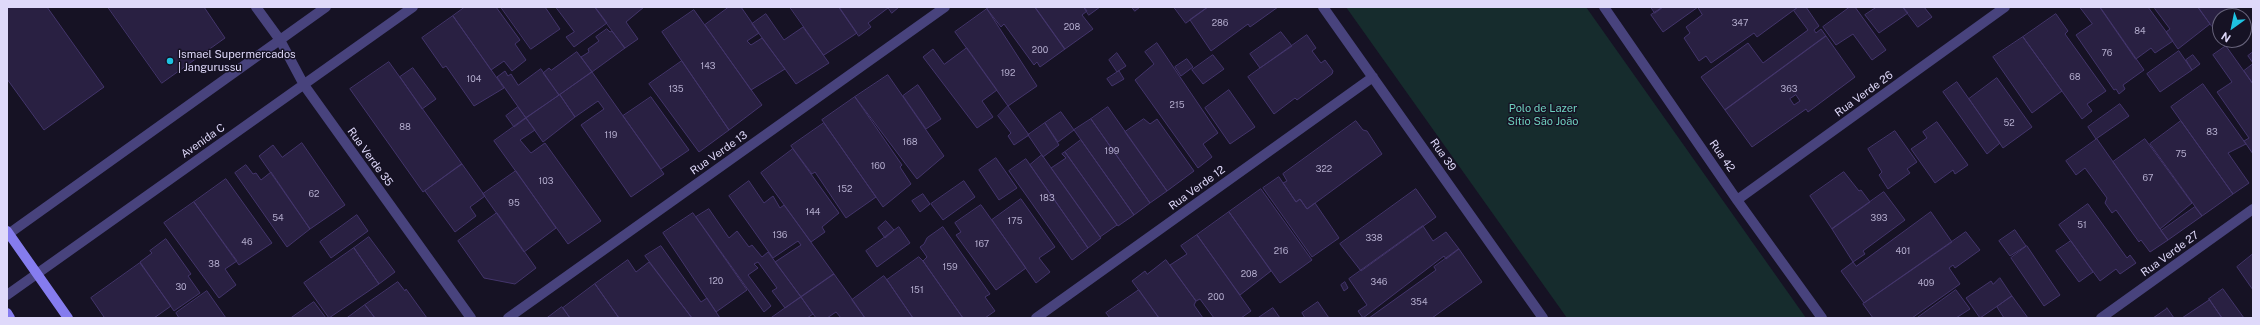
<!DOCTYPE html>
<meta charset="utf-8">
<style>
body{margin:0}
#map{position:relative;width:2260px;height:325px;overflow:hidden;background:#161224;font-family:"Public Sans",sans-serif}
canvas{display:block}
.frame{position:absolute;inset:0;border:8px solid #dfd9fa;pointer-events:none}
.north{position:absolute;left:2212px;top:8px;width:40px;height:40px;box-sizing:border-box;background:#161224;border:1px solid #66627a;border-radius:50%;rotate:213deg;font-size:11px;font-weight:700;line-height:16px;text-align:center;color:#dfd9fa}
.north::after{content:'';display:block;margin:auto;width:14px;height:18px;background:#1ec3e2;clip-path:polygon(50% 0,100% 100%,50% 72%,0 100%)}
</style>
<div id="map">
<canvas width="2260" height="325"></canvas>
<div class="frame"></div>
<div class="north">N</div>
</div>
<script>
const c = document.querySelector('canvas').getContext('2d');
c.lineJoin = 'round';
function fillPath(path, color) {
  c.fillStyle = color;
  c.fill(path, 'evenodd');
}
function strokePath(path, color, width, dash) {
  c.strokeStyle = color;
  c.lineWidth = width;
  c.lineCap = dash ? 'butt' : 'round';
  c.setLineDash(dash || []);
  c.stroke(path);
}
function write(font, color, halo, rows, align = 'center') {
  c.font = font + ' "Public Sans",sans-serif';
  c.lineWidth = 3;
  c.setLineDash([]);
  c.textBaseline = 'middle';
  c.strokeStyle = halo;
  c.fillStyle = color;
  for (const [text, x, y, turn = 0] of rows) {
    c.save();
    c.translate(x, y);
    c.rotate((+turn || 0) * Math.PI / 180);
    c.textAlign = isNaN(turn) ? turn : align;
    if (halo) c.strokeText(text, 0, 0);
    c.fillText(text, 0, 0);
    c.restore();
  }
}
fillPath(new Path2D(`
 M1346,7H1586L1806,318H1567Z`), '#162c2d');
const building = new Path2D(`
 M7,7H47L104,87L44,130L7,79Z
 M108,7H204L225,38L162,83Z
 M465,7H496L520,40L515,44L526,60L512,71L504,61L491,70L453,16Z
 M501,7H545L560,29L531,49Z
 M556,7H595L607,23L574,47L566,37L574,32Z
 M595,7H644L626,22L638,39L625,48Z
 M729,7H741L759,33L747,41L751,45L762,38L785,69L751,90L705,25Z
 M790,7H839L857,33L824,55Z
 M839,7H888V8L868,23L871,27L859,36Z
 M888,7H899L892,13Z
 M990,7H1035L1065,49L1040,67L1037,62L1034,65L1004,24L1001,27L987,9Z
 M1035,7H1084L1087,11L1082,15L1093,29L1065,49Z
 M1084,7H1100L1089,15Z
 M1132,7H1140L1135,11Z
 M1174,7H1208L1186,23Z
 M1208,7H1278L1250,27L1248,24L1211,51L1190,20Z
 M1651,7H1663L1655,13Z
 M1663,7H1698L1663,32L1651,15Z
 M1698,7H1798L1757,37L1754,33L1711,63L1706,56L1699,61L1684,38L1690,33L1686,27L1702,15Z
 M1798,7H1806L1819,26L1814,30L1816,33L1821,29L1826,36L1725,110L1701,77L1748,43L1763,63L1808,30L1794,11Z
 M1850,7H1855L1886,50L1872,60L1853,34L1836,45L1823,27Z
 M1877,7H1903L1908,13L1879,33L1865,15Z
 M1903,7H1924L1932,17L1918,27Z
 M2080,7H2100L2144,70L2123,85L2125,89L2119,94L2116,89L2114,90L2076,35L2092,24Z
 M2100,7H2148L2173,41L2155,53L2151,48L2136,59Z
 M2156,7H2198L2210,24L2178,49L2166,32L2170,29L2155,9Z
 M2198,7H2238L2228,14L2226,11L2220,15V20L2212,26Z
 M987,9L1037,86L1008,106L955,32Z
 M694,10L762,105L729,130L662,32Z
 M766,14L784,40L803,27L829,63L796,84L752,24Z
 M2056,14L2068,31L2065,34L2106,91L2087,104L2092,111L2082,119L2023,37Z
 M453,16L504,88L474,106L446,66L443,68L422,38Z
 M607,29L610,32L612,31L625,48L592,72L581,57L589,52L588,49L599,41L596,37Z
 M1281,32L1292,46L1260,68L1250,54Z
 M1307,35L1316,48L1312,51L1321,63L1325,60L1333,71L1332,74L1297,100L1295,98L1274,114L1248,77Z
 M1826,36L1855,77L1808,112L1806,109L1752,147L1725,110ZM1796,95L1800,101L1794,105L1790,99Z
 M2023,37L2062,91L2032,113L1993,57Z
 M1157,43L1218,133L1203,144L1212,157L1198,168L1135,80L1154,64L1145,52Z
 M2226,46L2253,84V154L2244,141L2249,138L2217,92L2232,82L2213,55Z
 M967,48L997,90L982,101L993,117L977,128L923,57L933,49L944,64Z
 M2179,51L2192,70L2160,92L2147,74Z
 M577,52L592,72L559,95L543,73L549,68L551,70Z
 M2253,52V63L2248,56Z
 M1117,53L1126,66L1117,72L1109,60Z
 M1213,55L1224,69L1203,84L1192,70Z
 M2193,55L2200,64L2192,70L2186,60Z
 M1187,59L1193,67L1181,76L1175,67Z
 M682,61L729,130L699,152L649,84Z
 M389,62L462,164L423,192L350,89Z
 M2253,64V84L2244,71Z
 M413,68L436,99L422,109L400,77Z
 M541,69L559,95L526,118L497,77L505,71L508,76L511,74L518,85Z
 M1119,71L1124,79L1112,86L1107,79Z
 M592,72L664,174L631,197L581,125L604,109L598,101L575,117L560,95Z
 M888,75L944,156L917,179L855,97Z
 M1997,78L2032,127L2003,148L1969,99Z
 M1957,82L2000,143L1987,154L1943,92Z
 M2203,84L2246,144L2228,153L2249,183L2233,194L2171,107Z
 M918,85L941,119L926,129L903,96Z
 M1229,90L1255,127L1230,144L1205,108Z
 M560,95L575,117L543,142L526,118Z
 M651,97L689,150L661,169L623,116Z
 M855,97L902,165L900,167L911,184L883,207L822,120Z
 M2120,104L2129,116L2096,139L2088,127Z
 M1008,106L1029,135L1014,145L1008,136L1011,133L998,116Z
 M518,107L526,118L514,127L506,116Z
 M1108,107L1167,191L1150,203L1091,119Z
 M1061,112L1074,130L1058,142L1045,123Z
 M526,118L535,130L520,140L531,153L545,143L601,221L568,244L494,141Z
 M1091,119L1150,203L1134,215L1074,130Z
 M1144,119L1150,124L1157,119L1194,171L1167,191L1125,132Z
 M1356,121L1363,130L1367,131L1382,154L1307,209L1300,199L1296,202L1283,183L1287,181L1283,174Z
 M2181,121L2233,194L2202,216L2150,144Z
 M1937,122L1968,165L1955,174L1953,170L1935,183L1911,149L1927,138L1923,132Z
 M824,123L876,197L846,218L815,172L812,174L791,146Z
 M1045,123L1059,145L1043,157L1028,135Z
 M1895,131L1917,162L1907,169L1910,173L1888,189L1879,175L1882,172L1868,149Z
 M2097,139L2168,240L2150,252L2141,240L2139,242L2116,210L2112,213L2105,203L2107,198L2085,168L2076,175L2066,161Z
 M2145,139L2192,203L2160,229L2113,162Z
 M1081,140L1134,215L1118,226L1065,152Z
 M302,143L345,205L310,229L259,156L273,145L282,157Z
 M793,149L839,213L822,227L825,232L811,242L761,173Z
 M1065,152L1117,225L1100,237L1051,168L1066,158L1062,154Z
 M1042,155L1101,238L1088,248L1030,165Z
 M996,158L1017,188L999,200L979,170Z
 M1026,159L1088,248L1072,260L1009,171Z
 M462,164L485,196L470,207L476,216L455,232L425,191Z
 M246,165L253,174L256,173L261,180L271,172L310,229L287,247L235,173Z
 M516,171L556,228L524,252L483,194Z
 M1844,172L1859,191L1861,190L1870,202L1832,229L1810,196Z
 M1279,177L1296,202L1300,199L1307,209L1315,203L1339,238L1312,257L1263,188Z
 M226,179L272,243L239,265L194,202Z
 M749,181L764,203L773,196L780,208L784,205L834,274L801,297L775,262L801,245L798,241L773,258L729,196Z
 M964,181L975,197L943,220L931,204Z
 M1261,189L1312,260L1280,283L1229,212Z
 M1416,189L1436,217L1361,271L1340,244Z
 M1884,192L1905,220L1863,251L1865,254L1853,262L1832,229Z
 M923,194L930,204L920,212L912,201Z
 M1021,199L1055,247L1039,258L1050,272L1036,283L992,220Z
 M194,202L237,261L225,269L236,285L219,298L164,223Z
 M2088,204L2127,258L2130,255L2136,263L2120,274L2116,269L2100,281L2059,225Z
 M981,205L1026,268L996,290L956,235L961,232L955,223Z
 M2195,207L2202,216L2168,240L2161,231Z
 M709,209L729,238L737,231L749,247L752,245L762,257L768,252L801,297L785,308L772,291L777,288L758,262L754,264L758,268L748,275L771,306L764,312L696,217Z
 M1229,212L1271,271L1240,295L1197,235Z
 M1931,212L1952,242L1864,303L1841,271L1853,262L1856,266Z
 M497,213L536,268L515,284L484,278L458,241Z
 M693,213L747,290L716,312L663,233Z
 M357,215L368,231L331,258L320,242Z
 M886,221L894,230L885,238L878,228Z
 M1423,226L1433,241L1446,232L1459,249L1446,259L1444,256L1363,318L1358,311L1367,305L1349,279Z
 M899,227L910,243L877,267L866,251Z
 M943,227L990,294L985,297L995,311L985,318H963L923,261L927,257L920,247L924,244L927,238Z
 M2015,230L2026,246L2010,256L1999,241Z
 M1966,232L1980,250L1955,268L1953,265L1949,268L1960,284L1912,318H1873L1863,304Z
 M1197,235L1251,311L1241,318H1214L1200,299L1196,301L1170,265L1187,254L1181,246Z
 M369,237L395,272L379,284L354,248Z
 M166,239L191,274L188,276L200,293L174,311L140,262L152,253L150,251Z
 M2071,241L2093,272L2079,282L2056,251Z
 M661,246L701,302L707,298L720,318H692L645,256Z
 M2027,246L2060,295L2044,306L2011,258Z
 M354,248L379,284L329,318L304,283Z
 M1459,249L1482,282L1432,318H1369L1436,270L1434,267Z
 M2253,254V290L2237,267Z
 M919,257L923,261L963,318H913L887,280Z
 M628,260L636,272L649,262L692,318H619L595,284Z
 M1166,260L1196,301L1194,305L1203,318H1159L1132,281L1145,271L1147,274Z
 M140,263L171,306L154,318H102L104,317L91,298Z
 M834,274L852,299L865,318H841L836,312L827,318H816L801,297Z
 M884,276L887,280L913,318H865L852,300Z
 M2000,278L2012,296L1980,318L1966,298L1991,281L1993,284Z
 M398,282L405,291L406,289L427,318H375L365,305Z
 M1345,282L1348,288L1344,291L1341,285Z
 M595,284L619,318H570L563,308Z
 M2223,289L2244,318H2222L2209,299Z
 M1139,290L1159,318H1110L1106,313Z
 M1956,290L1970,309L1956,318H1917Z
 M207,291L226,318H179L176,313Z
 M2012,296L2028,318H2004L1997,307Z
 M801,297L813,314L807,318H771Z
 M2209,299L2222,318H2182L2209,300Z
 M314,302L326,318H291Z
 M1318,302L1329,318H1305L1302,313Z
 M365,305L375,318H347Z
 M562,307L570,318H547Z
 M1273,308L1280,318H1258Z
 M2167,308L2174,318H2153L2166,309Z`);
fillPath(building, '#292042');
strokePath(building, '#43356b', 1);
strokePath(new Path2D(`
 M256,7L280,40L304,85L471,318
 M1323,7L1543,318
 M1604,7L1737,200L1822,318
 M1737,200L2005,7
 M7,235L326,7
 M7,295L413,7
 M508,318L945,7
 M1036,318L1373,77
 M2101,318L2253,209`), '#48437d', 10);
strokePath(new Path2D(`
 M7,231L68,318
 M7,313L10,318`), '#857cee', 10);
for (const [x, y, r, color] of [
 [170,61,4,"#1ec3e2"]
]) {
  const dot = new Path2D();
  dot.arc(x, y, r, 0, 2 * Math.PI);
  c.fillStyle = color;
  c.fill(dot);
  strokePath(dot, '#161224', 1.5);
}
write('9px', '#b2abcc', null, [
 ["286",1220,23],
 ["347",1740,23],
 ["208",1072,27],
 ["84",2140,31],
 ["200",1040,50],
 ["76",2107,53],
 ["143",708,66],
 ["192",1008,73],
 ["68",2075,77],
 ["104",474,79],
 ["135",676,89],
 ["363",1789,89],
 ["215",1177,105],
 ["52",2009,123],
 ["88",405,127],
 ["83",2212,132],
 ["119",611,135],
 ["168",910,142],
 ["199",1112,151],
 ["75",2181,154],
 ["160",878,166],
 ["322",1324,169],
 ["67",2148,178],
 ["103",546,181],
 ["152",845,189],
 ["62",314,194],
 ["183",1047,198],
 ["95",514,203],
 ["144",813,212],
 ["54",278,218],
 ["393",1879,218],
 ["175",1015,221],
 ["51",2082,225],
 ["136",780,235],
 ["338",1374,238],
 ["46",247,242],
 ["167",982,244],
 ["216",1281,251],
 ["401",1903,251],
 ["38",214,264],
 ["159",950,267],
 ["208",1249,274],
 ["120",716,281],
 ["346",1379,282],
 ["409",1926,283],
 ["30",181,287],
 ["151",917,290],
 ["200",1216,297],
 ["354",1419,302]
]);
write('11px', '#dfd9fa', '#161224', [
 ["Ismael Supermercados",178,55],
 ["| Jangurussu",178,68]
], 'left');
write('11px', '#dfd9fa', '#161224', [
 ["Rua Verde 26",1864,94,-36],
 ["Avenida C",203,141,-35],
 ["Rua Verde 13",719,153,-35],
 ["Rua 39",1443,155,55],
 ["Rua 42",1722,156,55],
 ["Rua Verde 35",370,157,54],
 ["Rua Verde 12",1197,188,-36],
 ["Rua Verde 27",2170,254,-36]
]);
write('11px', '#6ed1be', '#161224', [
 ["Polo de Lazer",1543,109],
 ["Sítio São João",1543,122]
]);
</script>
